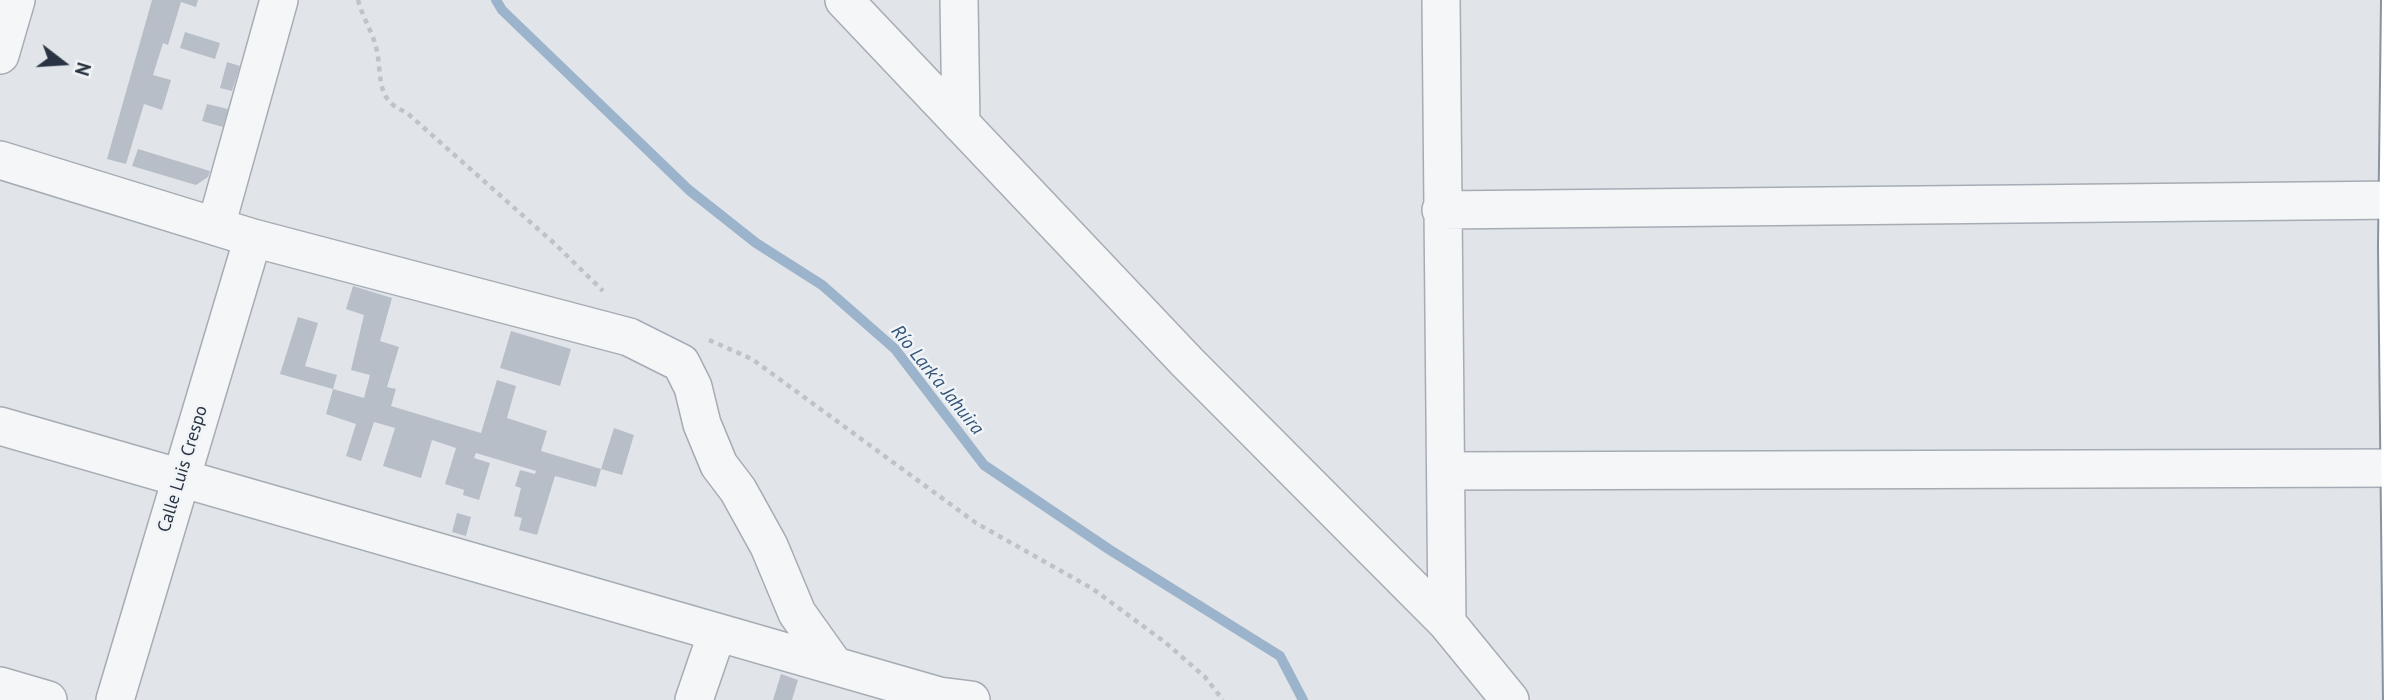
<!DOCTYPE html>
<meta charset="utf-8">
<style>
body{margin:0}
#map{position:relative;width:2408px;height:700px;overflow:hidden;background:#e1e5ea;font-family:"PT Sans",sans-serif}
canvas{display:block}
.north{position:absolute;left:28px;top:28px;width:70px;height:70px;-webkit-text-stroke:5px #f1f4f7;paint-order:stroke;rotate:107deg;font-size:19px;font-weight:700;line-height:28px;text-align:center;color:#293342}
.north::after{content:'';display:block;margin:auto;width:24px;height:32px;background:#293342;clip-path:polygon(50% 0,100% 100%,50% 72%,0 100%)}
</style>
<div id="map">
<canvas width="2408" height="700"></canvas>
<div class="north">N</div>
</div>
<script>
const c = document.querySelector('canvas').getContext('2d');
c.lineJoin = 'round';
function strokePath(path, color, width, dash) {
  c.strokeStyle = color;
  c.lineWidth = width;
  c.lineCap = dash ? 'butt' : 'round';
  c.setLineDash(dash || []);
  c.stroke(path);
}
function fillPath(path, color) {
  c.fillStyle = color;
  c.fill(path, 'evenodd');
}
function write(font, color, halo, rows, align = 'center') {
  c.font = font + ' "PT Sans",sans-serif';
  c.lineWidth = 5;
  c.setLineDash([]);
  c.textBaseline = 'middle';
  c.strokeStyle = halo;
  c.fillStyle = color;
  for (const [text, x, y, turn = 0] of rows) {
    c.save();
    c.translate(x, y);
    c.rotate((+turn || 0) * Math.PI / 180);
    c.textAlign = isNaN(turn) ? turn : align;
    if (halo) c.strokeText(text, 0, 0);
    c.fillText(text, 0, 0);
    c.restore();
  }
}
strokePath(new Path2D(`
 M496,0L502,10L689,190L756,243L822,285L895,349L984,465L1110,550L1280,656L1303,700`), '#9bb4cb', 10);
fillPath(new Path2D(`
 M152,0H198L196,7L181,2L168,45L163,43L153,75L171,80L162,110L144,104L126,164L107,159Z
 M185,32L220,43L215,59L180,48Z
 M227,62L240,66L232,91L220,88Z
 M207,104L228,109L223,127L202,121Z
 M138,149L210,171L208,177L196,185L132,166Z
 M353,286L392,298L380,341L399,347L387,387L396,389L391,406L481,433L497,380L516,386L507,418L547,431L541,451L601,469L596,487L555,476L537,535L519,530L522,518L514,516L521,488L515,486L520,470L535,474L536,471L476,453L474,458L490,463L479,500L463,495L464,490L445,484L456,448L432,440L421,478L383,466L395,428L374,422L361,461L346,456L356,424L326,414L333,389L364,398L370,375L351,370L364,315L346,309Z
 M298,317L318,323L305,366L337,375L333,389L280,374Z
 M511,331L571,349L560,386L500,368Z
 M614,428L634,435L622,475L601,469Z
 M457,513L471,517L466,536L452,532Z
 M781,674L798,680L792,700H773Z`), '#b8bec7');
const street = new Path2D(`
 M844,0L1187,362L1447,623L1510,700
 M959,0L961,124
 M1441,0L1447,623
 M0,55L16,0
 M0,160L253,238L629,337L681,363L693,387L702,424L719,465L738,490L769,546L797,613L834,665
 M1441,210L2399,200
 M216,226L279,0
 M0,426L939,696L971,700
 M1446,471L2402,468
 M0,686L48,700
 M115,700L253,238
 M694,700L717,633`);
const highway = new Path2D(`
 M2401,0L2398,247L2403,700`);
strokePath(street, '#a6acb4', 40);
strokePath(highway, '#8893a1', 42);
strokePath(new Path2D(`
 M358,0C362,16 372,31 376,47C383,75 374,100 406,112L555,244L603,291
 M709,340L752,359L976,523L1093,589L1166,643L1205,677L1223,700`), '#bfc3c9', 4.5, [5, 5]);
strokePath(street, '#f4f6f8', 37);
strokePath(highway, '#fff', 38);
write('18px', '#293342', '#f1f4f7', [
 ["Calle Luis Crespo",183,469,-73]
]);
write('italic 19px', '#315478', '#f1f4f7', [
 ["Río Lark’a Jahuira",937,380,51]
]);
</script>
